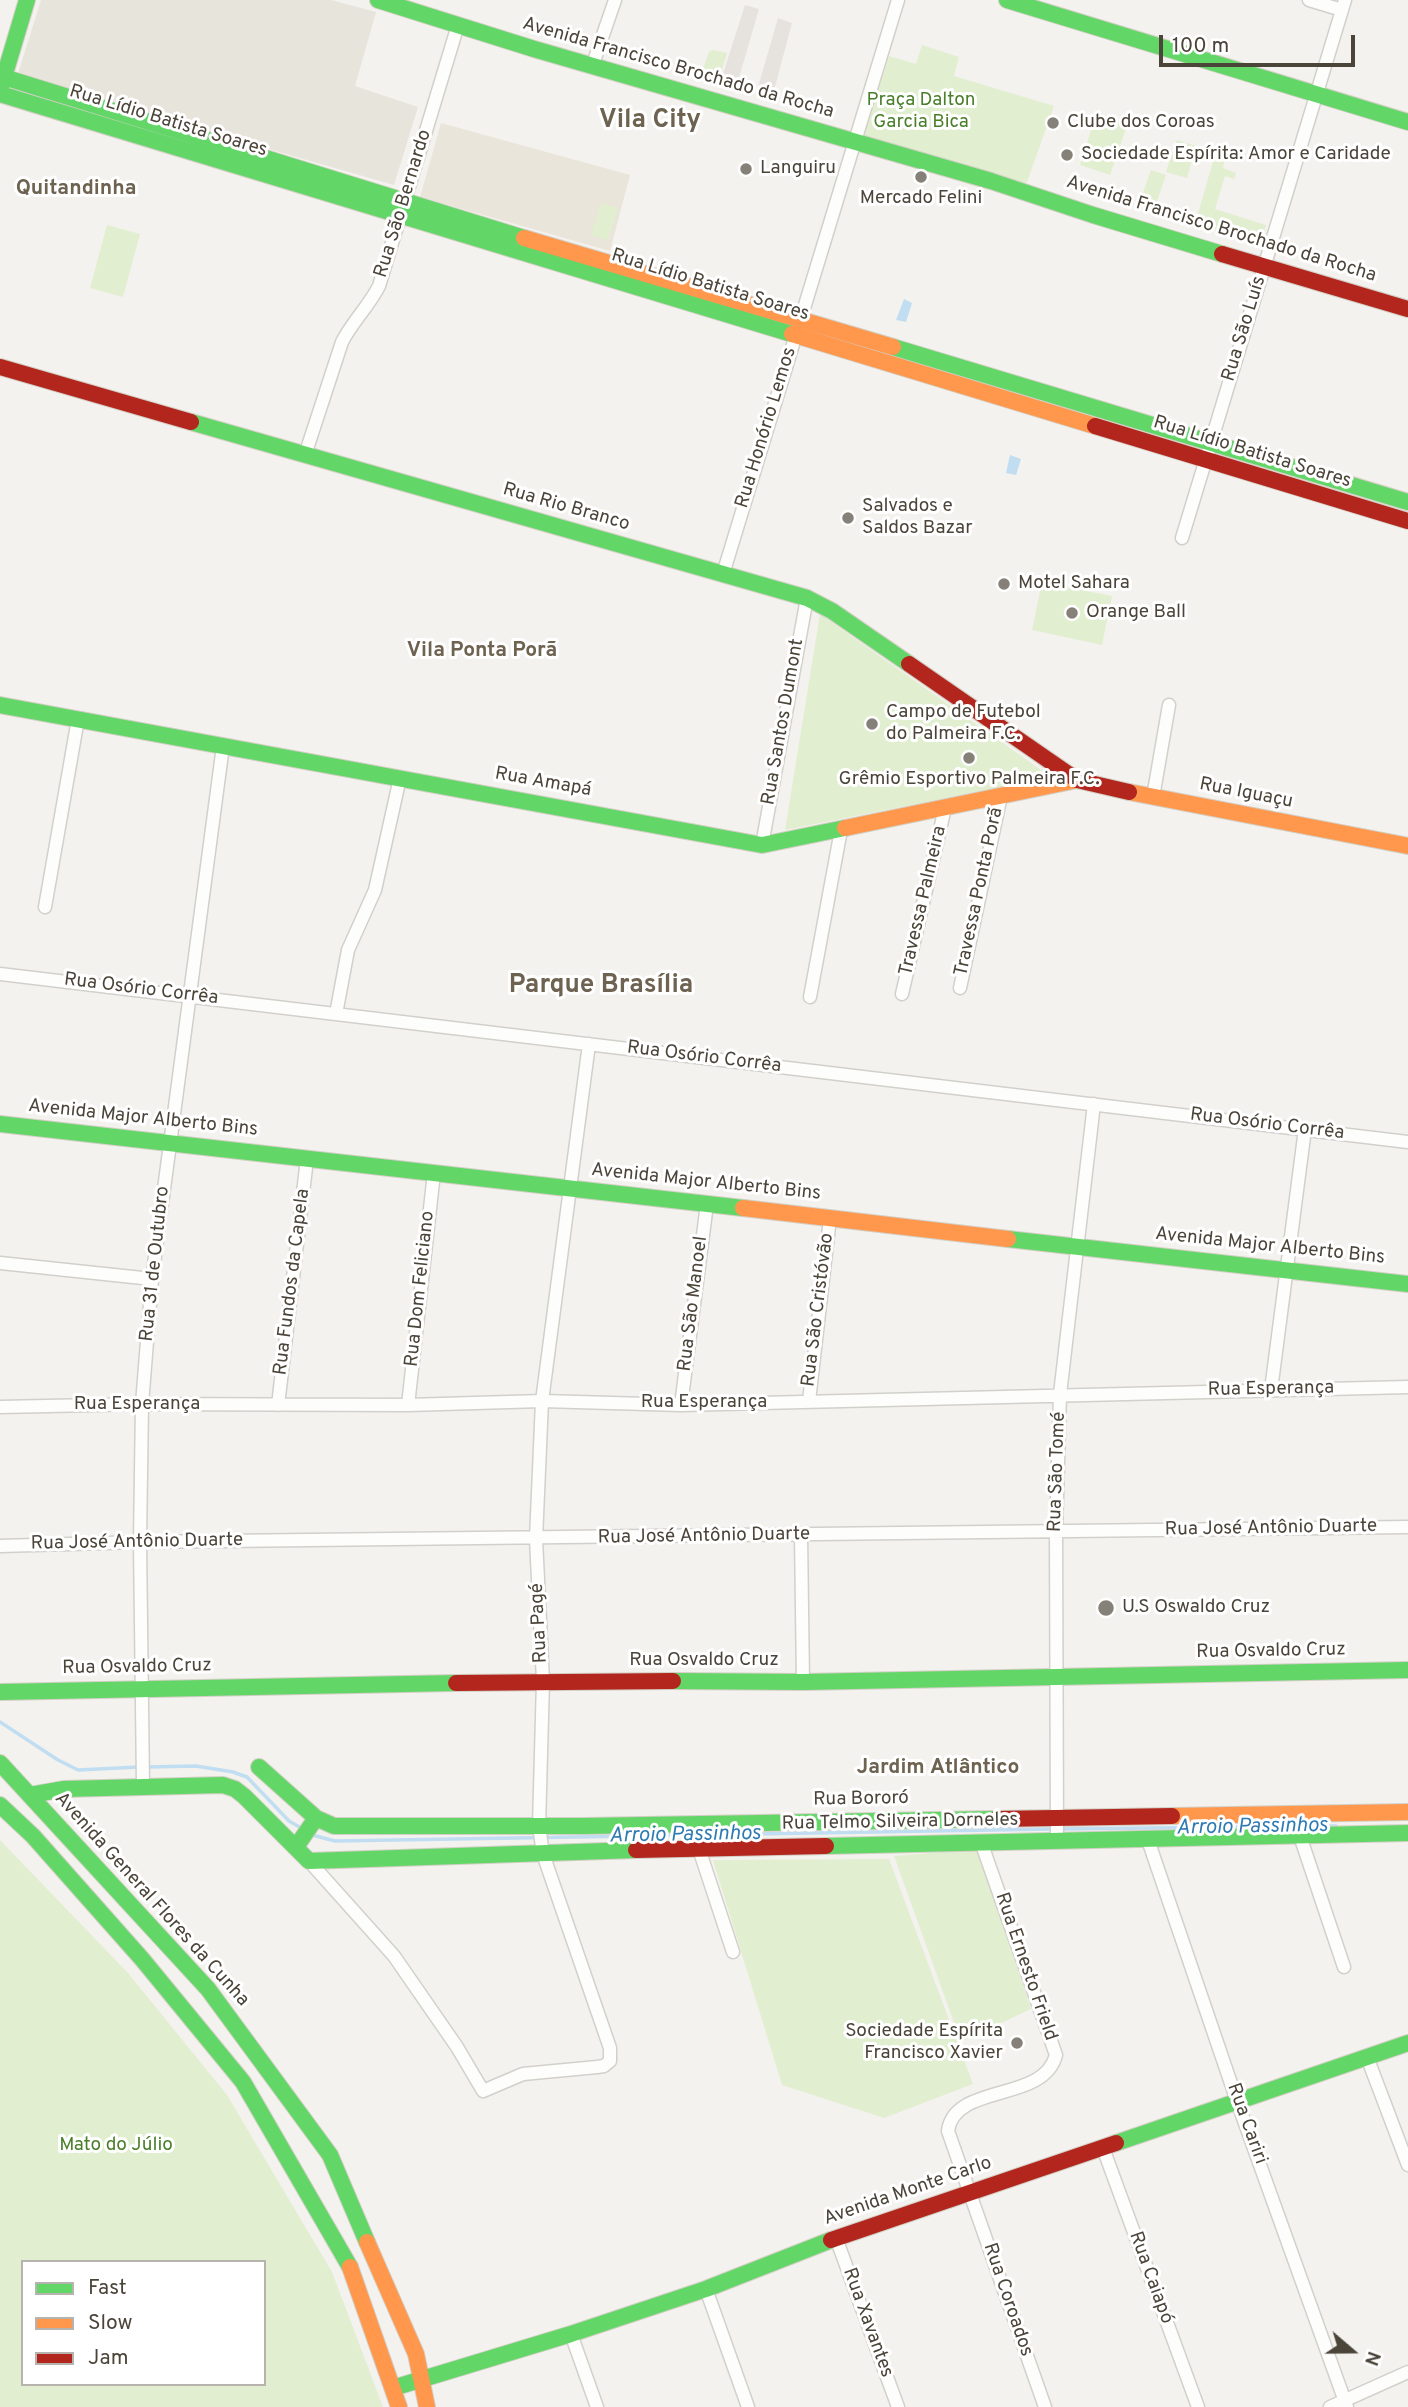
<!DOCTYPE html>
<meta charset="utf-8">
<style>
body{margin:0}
#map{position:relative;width:1408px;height:2407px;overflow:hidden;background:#f4f2ee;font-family:Overpass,sans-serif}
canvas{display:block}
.legend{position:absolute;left:21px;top:2260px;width:245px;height:126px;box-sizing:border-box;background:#fff;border:2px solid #b7b4b0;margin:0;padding:9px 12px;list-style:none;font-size:21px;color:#4b4439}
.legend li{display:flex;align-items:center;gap:14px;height:35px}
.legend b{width:35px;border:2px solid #b7b4b0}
.north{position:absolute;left:1317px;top:2316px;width:70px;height:70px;-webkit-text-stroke:5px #fff;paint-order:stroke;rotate:110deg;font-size:19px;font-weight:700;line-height:28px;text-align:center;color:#4b4439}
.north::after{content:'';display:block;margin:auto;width:24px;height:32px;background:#4b4439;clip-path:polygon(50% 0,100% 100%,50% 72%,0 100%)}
.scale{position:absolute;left:1159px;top:35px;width:196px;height:32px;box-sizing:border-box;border:4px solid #4b4439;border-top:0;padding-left:9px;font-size:21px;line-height:24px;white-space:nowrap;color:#4b4439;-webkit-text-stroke:5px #fff;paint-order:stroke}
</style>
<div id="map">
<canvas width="1408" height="2407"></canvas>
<ul class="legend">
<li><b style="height:9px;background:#63d668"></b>Fast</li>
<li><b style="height:9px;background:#ff974d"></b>Slow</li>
<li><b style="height:9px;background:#b3261e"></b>Jam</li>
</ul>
<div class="north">N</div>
<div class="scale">100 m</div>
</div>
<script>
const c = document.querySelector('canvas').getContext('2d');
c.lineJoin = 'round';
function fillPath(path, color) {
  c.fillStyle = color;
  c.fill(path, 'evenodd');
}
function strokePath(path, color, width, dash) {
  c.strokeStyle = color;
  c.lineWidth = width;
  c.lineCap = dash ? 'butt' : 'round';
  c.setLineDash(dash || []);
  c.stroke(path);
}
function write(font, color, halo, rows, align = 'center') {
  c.font = font + ' Overpass,sans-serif';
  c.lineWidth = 6;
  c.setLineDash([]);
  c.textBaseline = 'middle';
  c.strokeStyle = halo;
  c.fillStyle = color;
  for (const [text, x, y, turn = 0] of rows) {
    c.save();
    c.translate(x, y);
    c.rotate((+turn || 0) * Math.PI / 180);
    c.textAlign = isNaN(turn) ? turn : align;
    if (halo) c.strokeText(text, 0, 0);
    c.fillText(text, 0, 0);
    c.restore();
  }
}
fillPath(new Path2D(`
 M41,0H331L376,12L355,86L418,107L394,185L17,77Z`), '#e7e4dc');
fillPath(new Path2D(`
 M441,123L630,175L610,251L420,197Z`), '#eae5da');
fillPath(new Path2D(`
 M922,45L959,57L954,76L1054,106L1027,182L1016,189L854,143L870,91L880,85L889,56L916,64Z
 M713,50L727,53L718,82L700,77L709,52Z
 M1097,112L1128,123L1110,175L1080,165Z
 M1177,140L1196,146L1187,178L1166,172Z
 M1216,151L1226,154L1223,168L1236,173L1234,179L1225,176L1215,209L1266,225L1261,242L1195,224Z
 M1151,170L1166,175L1155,207L1140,201Z
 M600,203L618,208L608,240L591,235Z
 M107,225L140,234L123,297L90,288Z
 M1042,582L1112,596L1102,645L1032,630Z
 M820,614L1051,777L785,830Z
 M0,1840L128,1973L227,2095L332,2272L383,2407H0ZM23,2262H264V2384H23Z
 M977,1849L1031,2009L961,2042L894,1856Z
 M889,1859L973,2084L884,2118L782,2085L713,1860Z`), '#e1eecf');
fillPath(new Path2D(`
 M745,5L759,9L736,88L720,83Z
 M778,18L792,23L772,98L756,94Z`), '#e6e3df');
fillPath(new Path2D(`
 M904,299L912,303L906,322L896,320Z
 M1010,455L1021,459L1016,475L1006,473Z`), '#c0ddf1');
strokePath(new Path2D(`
 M0,1722L58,1760L78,1770L139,1767
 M147,1767L196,1766L233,1772L247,1777L289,1821L303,1829
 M1060,1829L1336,1826
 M312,1835L335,1841L1052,1829`), '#c0ddf1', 3.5);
const street = new Path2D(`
 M1309,0L1342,10
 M593,64L615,0
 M305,455L342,342C352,322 369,306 379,286L458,25
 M1182,538L1345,0
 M723,574L898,0
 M1153,797L1169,705
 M762,845L807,598
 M45,907L78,719
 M0,974L1408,1142
 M960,988L1001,796
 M902,994L945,808
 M810,997L841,830
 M336,1014L348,950L375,890L400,778
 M0,1263L152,1279
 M1271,1390L1305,1129
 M809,1401L830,1218
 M278,1405L307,1159
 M408,1405L434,1173
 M681,1405L707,1204
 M0,1407L142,1404L408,1405L542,1401L681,1405L1408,1387
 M801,1535L803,1682
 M0,1546L140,1542L1408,1527
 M143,1785L140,1542L142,1404L152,1279L223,746
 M1300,1836L1344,1967
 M1148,1840L1237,2101L1347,2407
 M1057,1841L1056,1532L1060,1394L1094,1104
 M981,1842L1056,2055C1044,2103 954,2083 948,2131L1045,2407
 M699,1849L733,1952
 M309,1861L394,1956L457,2047L483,2091L523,2074L597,2067L604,2066L610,2061V2048L543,1854L539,1826L543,1681L536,1539L542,1401L589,1044
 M1367,2057L1408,2165
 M1103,2148L1198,2407
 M836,2238L898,2407
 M706,2289L748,2407
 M571,2334L597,2407
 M1330,2407L1408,2372`);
const fast = new Path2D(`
 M378,0L534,49L991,181L1093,215L1222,254
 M1007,0L1408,122
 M0,76L524,238
 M1,87L27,0
 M0,94L792,334
 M893,347C1064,400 1236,450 1408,502
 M191,422L807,598L832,611L909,664
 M0,705L762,845L845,828
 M0,1124L743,1208
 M1008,1239L1408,1284
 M673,1681L803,1682L1408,1670
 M0,1692L456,1683
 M0,1763L208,1989L330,2155L367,2242
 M259,1767L316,1818L334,1826H584L996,1819
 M30,1795L64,1789L223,1785L235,1789L244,1796L309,1861L636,1850
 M0,1805L33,1836L142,1959L243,2082L350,2267
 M826,1846L1408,1833
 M296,1847L316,1818
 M1116,2143L1408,2043
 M393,2388L571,2334L706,2289L831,2240`);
const slow = new Path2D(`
 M524,238L893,347
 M792,334L1095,426
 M1129,792L1408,846
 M845,828L1077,780
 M743,1208L1008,1239
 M1172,1816L1408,1812
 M367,2242L416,2354L427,2407
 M350,2267L399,2407`);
const jam = new Path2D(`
 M1222,254L1408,309
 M0,367L191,422
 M1095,426L1408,521
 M909,664L1077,780L1129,792
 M456,1683L673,1681
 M996,1819L1172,1816
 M636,1850L826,1846
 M831,2240L1116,2143`);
strokePath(street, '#d2d0cb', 15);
strokePath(fast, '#d3cfc5', 18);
strokePath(slow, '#d3cfc5', 18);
strokePath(jam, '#d3cfc5', 18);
strokePath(street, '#fdfdfc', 12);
strokePath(fast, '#63d668', 16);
strokePath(slow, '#ff974d', 16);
strokePath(jam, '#b3261e', 16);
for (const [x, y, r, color] of [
 [1053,123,7,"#868178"],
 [1067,155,7,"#868178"],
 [746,169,7,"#868178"],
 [921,177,7,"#868178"],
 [848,518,7,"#868178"],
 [1004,584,7,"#868178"],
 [1072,613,7,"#868178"],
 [872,724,7,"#868178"],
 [969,758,7,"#868178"],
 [1106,1608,9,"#868178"],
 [1017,2043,7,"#868178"]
]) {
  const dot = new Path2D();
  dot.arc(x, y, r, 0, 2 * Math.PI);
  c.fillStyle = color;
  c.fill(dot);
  strokePath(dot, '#fff', 2.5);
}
write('19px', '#4b4439', '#fff', [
 ["Avenida Francisco Brochado da Rocha",678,69,16],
 ["Rua Lídio Batista Soares",168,122,17],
 ["Rua São Bernardo",404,204,-73],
 ["Avenida Francisco Brochado da Rocha",1221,230,17],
 ["Rua Lídio Batista Soares",710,286,17],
 ["Rua São Luís",1245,329,-73],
 ["Rua Honório Lemos",767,428,-73],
 ["Rua Lídio Batista Soares",1252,453,17],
 ["Rua Rio Branco",566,508,16],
 ["Rua Santos Dumont",784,722,-80],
 ["Rua Amapá",543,783,10],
 ["Rua Iguaçu",1246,794,11],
 ["Travessa Ponta Porã",980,892,-78],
 ["Travessa Palmeira",924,901,-77],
 ["Rua Osório Corrêa",141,990,7],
 ["Rua Osório Corrêa",704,1058,7],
 ["Avenida Major Alberto Bins",143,1119,6],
 ["Rua Osório Corrêa",1267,1125,7],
 ["Avenida Major Alberto Bins",706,1183,6],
 ["Avenida Major Alberto Bins",1270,1247,6],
 ["Rua 31 de Outubro",156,1264,-84],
 ["Rua Fundos da Capela",293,1282,-83],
 ["Rua Dom Feliciano",421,1289,-84],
 ["Rua São Manoel",694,1304,-83],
 ["Rua São Cristóvão",819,1310,-83],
 ["Rua Esperança",1271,1390,-1],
 ["Rua Esperança",704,1403],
 ["Rua Esperança",137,1405],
 ["Rua São Tomé",1058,1472,-88],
 ["Rua José Antônio Duarte",1271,1529,-1],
 ["Rua José Antônio Duarte",704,1537,-1],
 ["Rua José Antônio Duarte",137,1543,-1],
 ["Rua Pagé",540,1623,-93],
 ["Rua Osvaldo Cruz",1271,1652,-1],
 ["Rua Osvaldo Cruz",704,1661],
 ["Rua Osvaldo Cruz",137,1668,-1],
 ["Rua Bororó",861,1800,-1],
 ["Rua Telmo Silveira Dorneles",900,1823,-1],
 ["Avenida General Flores da Cunha",151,1900,48],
 ["Rua Ernesto Frield",1025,1967,71],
 ["Rua Cariri",1246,2124,70],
 ["Avenida Monte Carlo",908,2192,-19],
 ["Rua Caiapó",1150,2278,70],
 ["Rua Coroados",1007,2300,71],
 ["Rua Xavantes",867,2323,70]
]);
write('19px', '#4a7f2a', '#fff', [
 ["Praça Dalton",921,101],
 ["Garcia Bica",921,123],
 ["Mato do Júlio",116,2146]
]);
write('19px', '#4b4439', '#fff', [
 ["Clube dos Coroas",1067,123],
 ["Sociedade Espírita: Amor e Caridade",1081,155],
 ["Languiru",760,169],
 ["Mercado Felini",921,199,"center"],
 ["Salvados e",862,507],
 ["Saldos Bazar",862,529],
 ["Motel Sahara",1018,584],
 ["Orange Ball",1086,613],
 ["Campo de Futebol",886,713],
 ["do Palmeira F.C.",886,735],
 ["Grêmio Esportivo Palmeira F.C.",969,780,"center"],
 ["U.S Oswaldo Cruz",1122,1608],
 ["Sociedade Espírita",1003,2032,"right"],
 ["Francisco Xavier",1003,2054,"right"]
], 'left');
write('bold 21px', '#6e6250', '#fff', [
 ["Quitandinha",76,190],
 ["Vila Ponta Porã",482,652],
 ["Jardim Atlântico",938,1769]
]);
write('italic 21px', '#2e7ab2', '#fff', [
 ["Arroio Passinhos",1252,1828,-1],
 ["Arroio Passinhos",685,1836,-1]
]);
write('bold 26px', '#6e6250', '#fff', [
 ["Vila City",650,122],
 ["Parque Brasília",601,987]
]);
</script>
